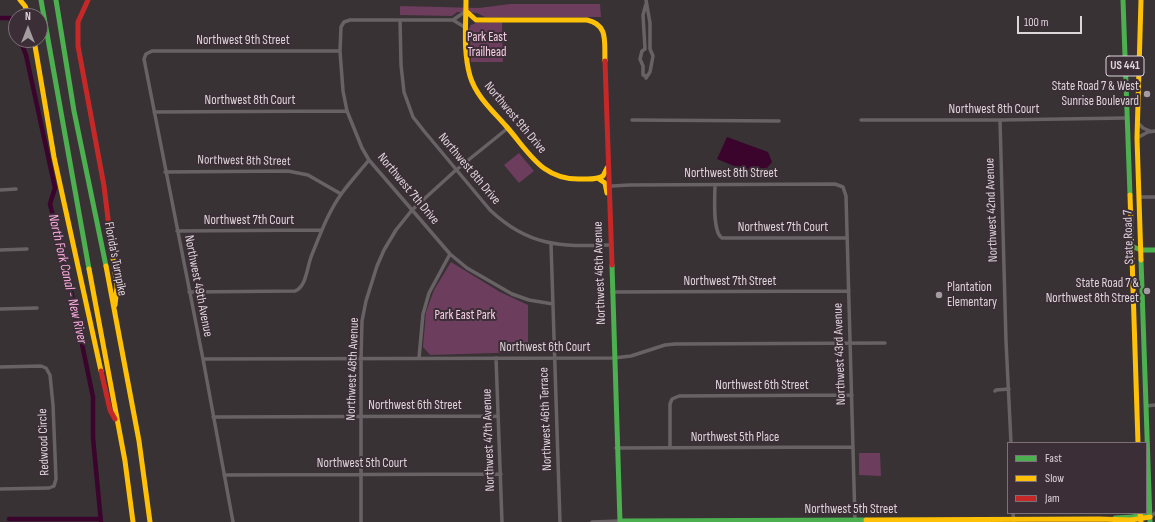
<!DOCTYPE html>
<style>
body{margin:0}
#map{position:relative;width:1155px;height:522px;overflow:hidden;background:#383235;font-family:"Sofia Sans Condensed",sans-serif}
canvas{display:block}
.legend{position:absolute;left:1007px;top:442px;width:140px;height:72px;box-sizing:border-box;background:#3c2e36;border:1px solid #7c7178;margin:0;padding:5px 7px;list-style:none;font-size:12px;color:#ddd5da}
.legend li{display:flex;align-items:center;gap:8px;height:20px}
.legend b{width:20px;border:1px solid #7c7178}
.north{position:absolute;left:8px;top:8px;width:40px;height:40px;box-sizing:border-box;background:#3c2e36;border:1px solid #7c7178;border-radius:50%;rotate:0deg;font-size:11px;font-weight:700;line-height:16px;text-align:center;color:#ddd5da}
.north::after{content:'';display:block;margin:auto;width:14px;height:18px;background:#a39ca0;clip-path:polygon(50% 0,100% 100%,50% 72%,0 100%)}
.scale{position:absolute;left:1017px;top:16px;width:65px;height:18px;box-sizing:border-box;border:2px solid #ddd5da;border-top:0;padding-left:5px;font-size:12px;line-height:14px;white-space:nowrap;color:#ddd5da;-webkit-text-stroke:3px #3c2e36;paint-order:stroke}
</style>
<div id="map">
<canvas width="1155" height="522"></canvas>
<ul class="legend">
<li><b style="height:5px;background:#4caf50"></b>Fast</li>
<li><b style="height:5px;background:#ffc107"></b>Slow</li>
<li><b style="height:5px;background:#c62828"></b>Jam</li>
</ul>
<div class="north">N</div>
<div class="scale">100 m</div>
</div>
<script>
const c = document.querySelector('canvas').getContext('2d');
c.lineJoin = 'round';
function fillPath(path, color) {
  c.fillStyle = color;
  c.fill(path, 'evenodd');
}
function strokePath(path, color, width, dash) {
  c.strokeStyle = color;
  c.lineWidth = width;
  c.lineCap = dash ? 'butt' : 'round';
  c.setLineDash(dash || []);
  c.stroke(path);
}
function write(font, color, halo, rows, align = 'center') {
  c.font = font + ' "Sofia Sans Condensed",sans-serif';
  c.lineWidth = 4;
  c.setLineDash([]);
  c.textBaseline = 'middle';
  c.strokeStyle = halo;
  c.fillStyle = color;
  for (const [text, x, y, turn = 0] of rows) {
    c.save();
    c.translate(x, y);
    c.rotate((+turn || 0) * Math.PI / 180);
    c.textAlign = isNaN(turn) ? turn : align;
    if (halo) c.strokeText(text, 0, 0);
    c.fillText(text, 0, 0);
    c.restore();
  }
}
fillPath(new Path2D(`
 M510,4H600L601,17H485L477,13L457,12L452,16L400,15V6L479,8Z
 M502,22L503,62H471L470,36L466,33L471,25L476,23Z
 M519,153L534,171L519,183L504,165Z
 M451,262L500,292L528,305V352L430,355L423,347L426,312L434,290Z
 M859,453H880L881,476L859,475Z`), '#6c3d5c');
fillPath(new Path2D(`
 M727,137L768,152L772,162L763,173H751L717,159Z`), '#3a042c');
strokePath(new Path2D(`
 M0,18H10L16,32
 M20,40L26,55L55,188L50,204L66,267L93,397V438L101,522
 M9,519H100`), '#3a042c', 4.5);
strokePath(new Path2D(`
 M646,4L643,15L645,49L642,51L640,59L643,66V75L646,76
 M400,20L401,65L404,92L413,117L424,131L490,210C528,246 560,247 610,245
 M453,20L466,11
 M466,28L453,20H350L344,22L341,27L340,51L343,91L347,111L362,148L369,160L450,254L467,268L512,294L529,300L553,304
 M646,78L650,72L653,56L650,49V23L646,0
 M154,112L347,111
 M632,120L779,121
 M861,120H1000L1126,118
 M1000,120L1006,341L1011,443
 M1137,122L1143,128L1150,131
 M1137,138L1148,132L1155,131
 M165,172L288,171L308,175L341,194
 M715,185C715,196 712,232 722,238H847
 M608,189L612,186L629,185L835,184L843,187L846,196L855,521
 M0,190L16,189
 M1139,197H1155
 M177,231L321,230
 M551,244L560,522
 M0,250L27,249
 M189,292L295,291C306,287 307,268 311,257C320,235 328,212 342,193C350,182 360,171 369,160
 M612,292L849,291
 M0,309L37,308
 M419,358L423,314L429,293L450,254
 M496,358L502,522
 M203,359L614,358L631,356L665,345L675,344L885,343
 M0,367L41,366L46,368L50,375L53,405L56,479L54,486L49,488L0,489
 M995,391L996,390L1009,389
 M1146,406L1155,405
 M213,417L498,416
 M616,448L853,447
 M670,448V404L672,399L679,396L852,395
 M224,475L501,474
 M1013,513L1014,522
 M1150,517L1155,513
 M233,522L203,359L144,59L146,54L152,51H340
 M361,522V358L362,321L366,301L377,266L384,250L396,230L412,210L456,170L508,128
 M592,522L620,521`), '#686265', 3.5);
strokePath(new Path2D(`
 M41,0L89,269
 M56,0L74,111L106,266
 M1123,0L1130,195
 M1131,246L1141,250H1155
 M1141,260L1150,522
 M612,265L620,522
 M1115,518L1133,517L1145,513
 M620,521L866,520`), '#4caf50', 5);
strokePath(new Path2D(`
 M20,0L25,6L29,16
 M466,0C466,25 463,52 470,76C476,96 492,110 506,126C529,152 542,181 582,179C589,179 596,180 603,176L607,168
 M1141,0L1137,138L1141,260
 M466,11L476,20H587C609,25 604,42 605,61
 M34,40L54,157L101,371
 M599,179L605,183L607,193
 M1130,195L1138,443
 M111,243L117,287L115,305
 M106,266L139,441L150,522
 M89,269L125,461L133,522
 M1140,513L1141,522
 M866,520L1099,519L1131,520L1150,517`), '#ffc107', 5);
strokePath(new Path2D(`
 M88,0L78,22V46L104,186L111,243
 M605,61L612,265
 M101,371L110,410L115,419`), '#c62828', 5);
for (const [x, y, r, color] of [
 [1147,94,4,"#a39ca0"],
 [1147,291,4,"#a39ca0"],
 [939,295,4,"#a39ca0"]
]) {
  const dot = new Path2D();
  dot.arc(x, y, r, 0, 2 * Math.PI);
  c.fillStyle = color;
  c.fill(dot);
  strokePath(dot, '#3c2e36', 1.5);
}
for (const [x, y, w] of [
 [1125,66,38]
]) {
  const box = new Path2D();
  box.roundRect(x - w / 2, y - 10, w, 20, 3);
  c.fillStyle = '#3c2e36';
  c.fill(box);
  strokePath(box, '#ddd5da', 1);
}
write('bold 12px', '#ddd5da', null, [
 ["US 441",1125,66]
]);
write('13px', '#f8d0e8', '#3c2e36', [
 ["Park East",487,38],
 ["Trailhead",487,53],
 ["Park East Park",465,316]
]);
write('13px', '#ddd5da', '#3c2e36', [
 ["Northwest 9th Street",243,41],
 ["Northwest 8th Court",250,101],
 ["Northwest 8th Court",994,110],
 ["Northwest 9th Drive",515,118,50],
 ["Northwest 8th Street",244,161,1],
 ["Northwest 8th Drive",469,169,50],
 ["Northwest 8th Street",731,174],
 ["Northwest 7th Drive",408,189,50],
 ["Northwest 42nd Avenue",992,210,-92],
 ["Northwest 7th Court",249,221],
 ["Northwest 7th Court",783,228],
 ["State Road 7",1129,237,-92],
 ["Florida's Turnpike",115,259,79],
 ["Northwest 46th Avenue",600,273,-92],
 ["Northwest 7th Street",730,282],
 ["Northwest 49th Avenue",198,286,79],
 ["Northwest 6th Court",545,348],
 ["Northwest 43rd Avenue",840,354,-92],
 ["Northwest 48th Avenue",353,369,-88],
 ["Northwest 6th Street",762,386],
 ["Northwest 6th Street",415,406],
 ["Northwest 46th Terrace",546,419,-92],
 ["Northwest 5th Place",735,438],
 ["Northwest 47th Avenue",489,440,-92],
 ["Redwood Circle",44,442,-92],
 ["Northwest 5th Court",362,464],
 ["Northwest 5th Street",851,510]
]);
write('13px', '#ddd5da', '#3c2e36', [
 ["State Road 7 & West",1139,87],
 ["Sunrise Boulevard",1139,102],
 ["State Road 7 &",1139,284],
 ["Northwest 8th Street",1139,299],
 ["Plantation",947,288,"left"],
 ["Elementary",947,303,"left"]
], 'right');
write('italic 14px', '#f8abdc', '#3c2e36', [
 ["North Fork Canal - New River",67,279,77]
]);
</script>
